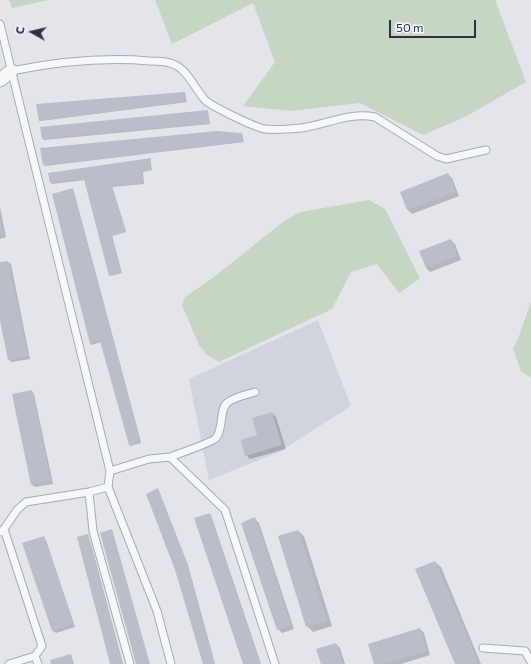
<!DOCTYPE html>
<meta charset="utf-8">
<style>
body{margin:0}
#map{position:relative;width:531px;height:664px;overflow:hidden;background:#e3e5eb;font-family:Commissioner,sans-serif}
canvas{display:block}
.north{position:absolute;left:12px;top:12px;width:40px;height:40px;-webkit-text-stroke:3px #f3f5f8;paint-order:stroke;rotate:278deg;font-size:11px;font-weight:700;line-height:16px;text-align:center;color:#2b3144}
.north::after{content:'';display:block;margin:auto;width:14px;height:18px;background:#2b3144;clip-path:polygon(50% 0,100% 100%,50% 72%,0 100%)}
.scale{position:absolute;left:389px;top:20px;width:87px;height:18px;box-sizing:border-box;border:2px solid #2b3144;border-top:0;padding-left:5px;font-size:12px;line-height:14px;white-space:nowrap;color:#2b3144;-webkit-text-stroke:3px #f3f5f8;paint-order:stroke}
</style>
<div id="map">
<canvas width="531" height="664"></canvas>
<div class="north">С</div>
<div class="scale">50 m</div>
</div>
<script>
const c = document.querySelector('canvas').getContext('2d');
c.lineJoin = 'round';
function fillPath(path, color) {
  c.fillStyle = color;
  c.fill(path, 'evenodd');
}
function strokePath(path, color, width, dash) {
  c.strokeStyle = color;
  c.lineWidth = width;
  c.lineCap = dash ? 'butt' : 'round';
  c.setLineDash(dash || []);
  c.stroke(path);
}
fillPath(new Path2D(`
 M318,320L351,406L279,452L209,480L189,379Z`), '#d1d4dd');
fillPath(new Path2D(`
 M9,0H49L12,8Z
 M155,0H495L526,82L467,116L423,135L360,103L290,111L243,106L275,62L253,3L172,44Z
 M369,200L385,209L420,278L399,293L377,264L351,272L332,309L219,362L207,355L199,345L182,305L185,297L214,277L284,221L300,212Z
 M531,302V378L521,371L513,349L519,336Z`), '#c7d5c4');
fillPath(new Path2D(`
 M185,93L187,102L41,121L40,120Z
 M208,112L210,124L44,140L43,139L42,128Z
 M242,134L244,142L45,166L44,165Z
 M150,159L152,170L143,172L144,184L112,187L126,232L112,236L122,273L111,276L85,180L52,184L51,183Z
 M448,174L452,178L459,196L412,214L408,210L401,193Z
 M73,189L141,443L130,446L101,342L92,345L91,344Z
 M0,207L6,237L0,239Z
 M451,240L455,244L461,260L430,272L426,268Z
 M8,262L11,264L30,359L12,362L9,360L0,316V263Z
 M32,391L34,394L53,484L35,487L32,485L14,395Z
 M272,413L276,417L286,449L250,459L246,455Z
 M158,490L188,565L215,664H204L176,570Z
 M210,514L211,515L261,664H244Z
 M255,519L259,523L294,629L282,633L278,629Z
 M298,531L304,536L332,626L313,632L307,626Z
 M89,536L123,664H111Z
 M43,537L46,540L75,627L56,633L53,631L24,544Z
 M435,562L441,567L481,664H456Z
 M420,629L424,633L430,655L401,664H375Z
 M336,644L340,648L345,664H322Z`), '#0003');
fillPath(new Path2D(`
 M185,92L186,102L39,121L36,104Z
 M208,110L209,123L42,139L40,127Z
 M217,131L242,133L243,142L43,165L40,148Z
 M151,158V169L142,171L143,183L112,186L126,231L112,235L121,272L109,276L84,179L50,183L48,173Z
 M448,173L456,192L407,210L400,192Z
 M73,188L141,442L129,445L100,341L90,344L52,194Z
 M0,218L4,235L0,236Z
 M451,239L457,256L426,268L419,251Z
 M8,261L28,356L8,360L0,321V262Z
 M32,390L51,481L31,485L12,394Z
 M272,412L282,445L245,456L241,440L257,435L252,418Z
 M158,488L187,563L215,664H203L175,570L146,494Z
 M210,513L261,664H243L194,518Z
 M255,517L291,625L277,630L241,523Z
 M112,529L150,664H136L100,533Z
 M298,530L327,620L306,627L278,536Z
 M88,534L122,664H110L77,537Z
 M44,536L74,624L52,631L22,543Z
 M435,561L479,664H455L415,569Z
 M420,628L427,651L384,664H374L368,644Z
 M336,643L343,664H321L316,649Z
 M71,654L74,664H51L50,660Z`), '#babec9');
const lane = new Path2D(`
 M0,24L110,471L108,487L157,611L171,664
 M11,71C56,62 103,57 149,61C156,61 167,61 173,64C188,70 195,89 205,100C211,106 256,128 265,129C273,130 298,129 307,127C330,123 351,112 375,117L437,156L446,159L486,150
 M170,457C178,454 213,442 216,438C224,428 219,410 227,403C234,397 246,395 255,392
 M89,492L93,531L130,664
 M4,529L42,646L35,656L38,664
 M0,532L4,529L17,510L26,502L89,492L108,487L110,471L149,459L170,457L225,510L275,664
 M483,648L525,651L531,662
 M9,664L35,656`);
const street = new Path2D(`
 M0,80L11,71`);
strokePath(lane, '#a8abb6', 9);
strokePath(street, '#a8abb6', 15);
strokePath(lane, '#f6f7f9', 7);
strokePath(street, '#f6f7f9', 13);
</script>
